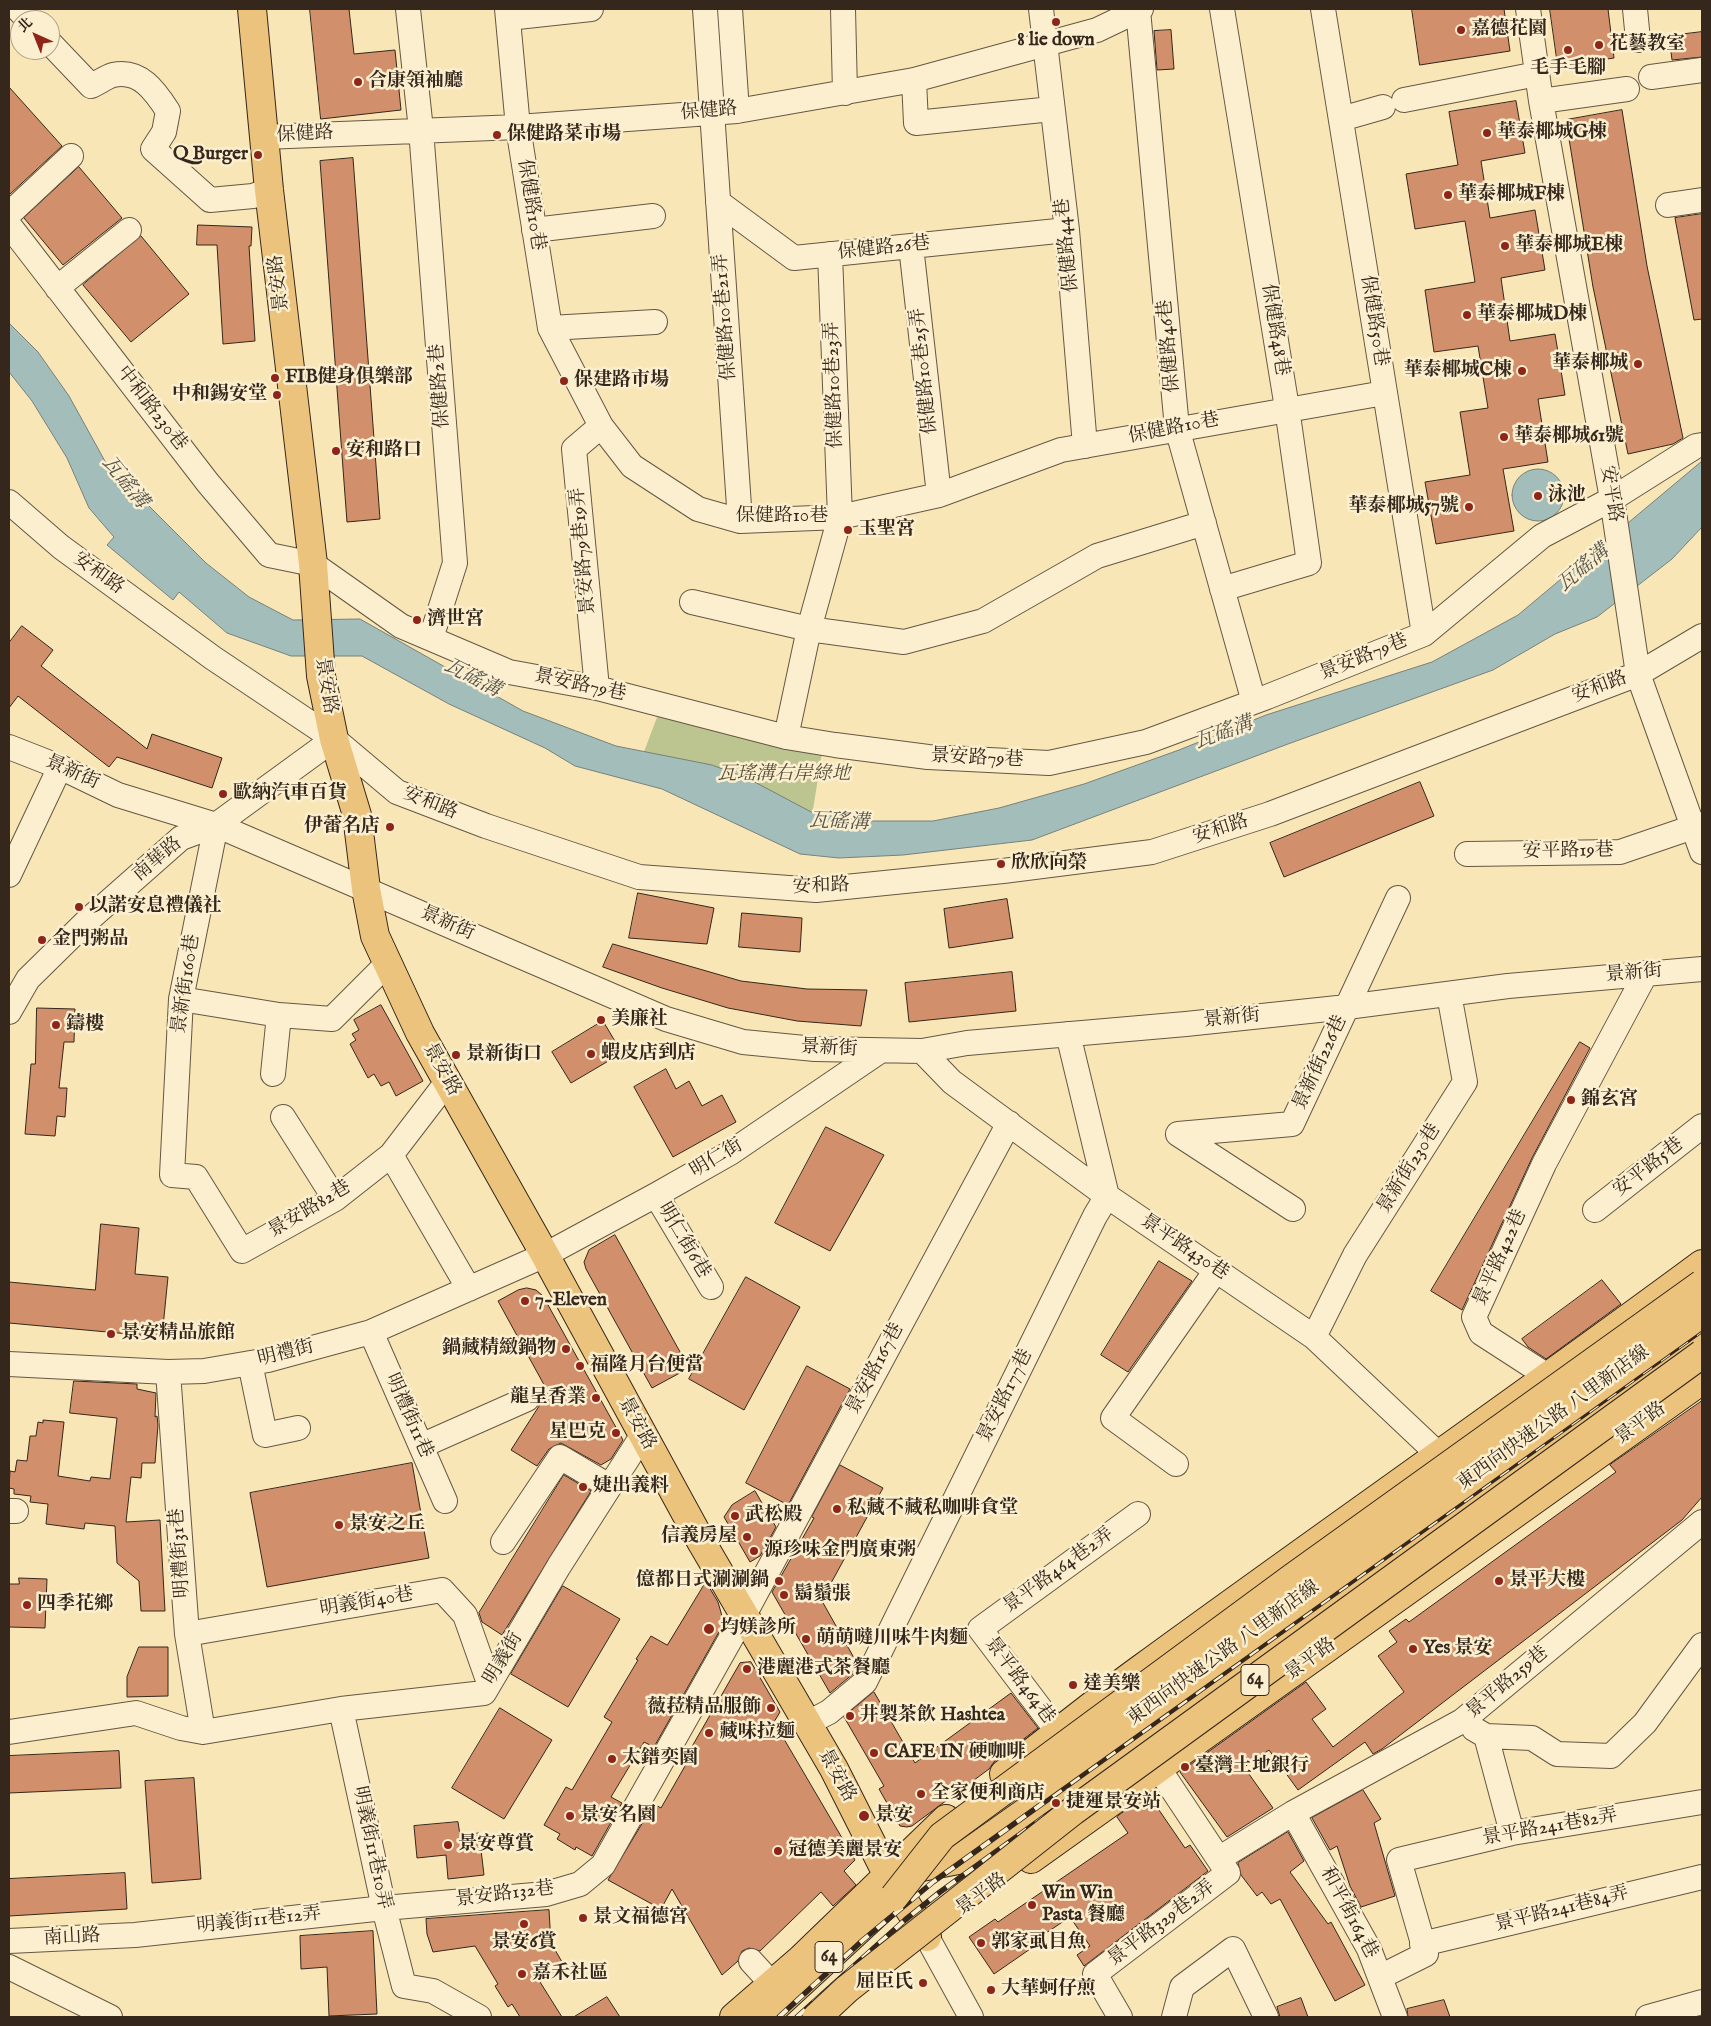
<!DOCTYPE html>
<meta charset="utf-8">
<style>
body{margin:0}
#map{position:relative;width:1711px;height:2026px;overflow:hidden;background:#f9e6b7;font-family:"IM FELL English","Noto Serif TC",serif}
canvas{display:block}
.frame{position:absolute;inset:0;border:10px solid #35271b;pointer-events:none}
.north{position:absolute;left:10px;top:10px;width:50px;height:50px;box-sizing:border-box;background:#fbefd0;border:1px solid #ac9f88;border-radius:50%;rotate:316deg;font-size:14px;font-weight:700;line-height:20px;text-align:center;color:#35271b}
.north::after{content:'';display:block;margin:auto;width:18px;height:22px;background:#8f2418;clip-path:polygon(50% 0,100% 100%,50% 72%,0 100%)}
</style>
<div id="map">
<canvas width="1711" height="2026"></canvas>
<div class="frame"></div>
<div class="north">北</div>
</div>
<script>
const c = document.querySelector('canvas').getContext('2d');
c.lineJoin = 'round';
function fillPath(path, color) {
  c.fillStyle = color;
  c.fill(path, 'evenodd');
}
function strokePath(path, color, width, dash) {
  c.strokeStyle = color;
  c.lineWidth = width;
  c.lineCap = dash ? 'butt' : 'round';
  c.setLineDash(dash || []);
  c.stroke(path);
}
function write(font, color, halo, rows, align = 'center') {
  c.font = font + ' "IM FELL English","Noto Serif TC",serif';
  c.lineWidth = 5;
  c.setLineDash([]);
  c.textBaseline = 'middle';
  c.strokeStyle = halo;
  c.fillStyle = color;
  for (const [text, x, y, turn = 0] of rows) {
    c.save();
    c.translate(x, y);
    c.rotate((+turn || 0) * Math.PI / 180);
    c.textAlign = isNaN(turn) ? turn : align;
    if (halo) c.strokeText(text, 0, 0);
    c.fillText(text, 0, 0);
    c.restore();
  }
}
fillPath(new Path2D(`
 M659,712L822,753L812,816L642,757Z`), '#bcc58f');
const water = new Path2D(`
 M9,323L38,352L69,396L106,463L206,563L249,597L293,620L360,619L523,711L616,746L712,765L749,779L815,814L868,821H933L999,808L1084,784L1179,750L1266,715L1432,662L1518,615L1702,461V527L1672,559L1597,617L1555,634L1493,670L1288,744L1032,840L903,855L839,858L800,854L662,789L575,766L545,748L449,704L362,656H291L227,633L179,592L173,600L107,545L114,537L89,508L67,458L32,401L9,372Z
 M1512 495a26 26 0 1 1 52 0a26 26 0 1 1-52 0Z`);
fillPath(water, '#a3bdba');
strokePath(water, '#77817a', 1);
const building = new Path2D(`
 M310,9H349L354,54L395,50L401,110L321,119Z
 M1412,9H1504L1510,51L1420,65Z
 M1550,9H1608L1614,58L1558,66Z
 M1171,30L1174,69L1157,70L1154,31Z
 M1702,32V57L1672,60L1669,36Z
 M9,87L62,146L9,195Z
 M1516,101L1525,153L1481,161L1490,218L1535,210L1545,270L1501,278L1510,341L1555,334L1565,395L1538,399L1548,462L1503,469L1514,531L1436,544L1425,482L1470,475L1460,412L1488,408L1478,346L1434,352L1425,290L1475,282L1465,221L1415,229L1406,174L1458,165L1449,112Z
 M1622,110L1647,266L1683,438L1673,444L1628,454L1593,287L1566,120Z
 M353,158L380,519L347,522L320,161Z
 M79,167L122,218L63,265L24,218Z
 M1702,214V319L1694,320L1675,218Z
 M198,225L252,227L251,246H249L255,341L223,344L217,245H197Z
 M141,236L189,294L131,342L83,285Z
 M22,626L53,650L41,666L147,749L152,734L222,758L212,788L117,757L109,767L18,696L9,708V643Z
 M1420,782L1434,816L1284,877L1270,843Z
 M638,893L714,908L707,944L629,938Z
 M1007,899L1013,938L949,948L944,909Z
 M742,913L802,918L800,952L739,947Z
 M613,944L741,981L807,989L867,990L861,1026L797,1021L728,1008L662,988L603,967Z
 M1012,972L1016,1011L909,1022L905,983Z
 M381,1005L423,1081L396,1096L389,1082L381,1086L374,1074L368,1078L350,1044L356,1040L352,1034L359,1030L354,1020Z
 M37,1008L75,1009L74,1042H64L59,1088H67L65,1117L57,1116L55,1136L25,1134L31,1064H35Z
 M603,1021L622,1053L571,1083L552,1052Z
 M1580,1042L1590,1048L1532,1158L1462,1310L1431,1291Z
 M666,1069L676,1089L689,1081L702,1106L722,1095L736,1122L673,1157L634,1087Z
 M826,1127L884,1155L830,1251L775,1223Z
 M101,1224L139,1228L135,1274L168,1277L162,1337L9,1323V1282L95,1290Z
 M615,1235L689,1368L652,1388L586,1269L584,1262L589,1250Z
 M1159,1261L1192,1281L1128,1372L1101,1355Z
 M746,1277L800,1307L744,1410L689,1379Z
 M1602,1280L1621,1304L1546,1359L1528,1347L1522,1339Z
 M527,1288L536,1290L543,1296L623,1440L611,1459L601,1465L561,1443L549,1449L537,1466L511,1450L548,1392L498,1301L518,1290Z
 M807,1366L850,1389L788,1505L746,1483Z
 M74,1381L137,1384V1389L156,1393L155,1417L157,1416L158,1425L155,1463H142L141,1478L131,1477L126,1522L160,1520L165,1611H141L139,1581L117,1563L115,1526L85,1523L84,1529L46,1524L48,1504L30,1502L31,1496L14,1494V1489L9,1488L10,1471L15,1472L17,1460L27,1461L30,1436H36L38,1422L43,1423V1420L64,1422L58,1476L90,1481L91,1477L110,1479L117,1418L70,1413Z
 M1702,1401V1497L1682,1520L1382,1749L1373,1754L1365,1742L1298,1790L1269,1750L1244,1767L1273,1808L1227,1837L1180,1772L1306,1682L1326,1709L1312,1719L1333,1747L1404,1692L1378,1656L1397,1642L1389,1631L1406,1619L1409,1622L1616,1472L1610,1465Z
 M412,1463L429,1558L267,1587L250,1493Z
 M840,1465L883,1488L830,1585L827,1587L832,1595L822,1601L858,1665L854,1673L830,1693L772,1592L814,1518L812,1517Z
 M564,1475L591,1491L502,1635L482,1622L479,1613Z
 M755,1491L776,1527L760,1556L750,1562L724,1517L732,1505Z
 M19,1578L47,1579L45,1628L9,1627V1584H19Z
 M706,1582L718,1602L724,1623L654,1747L644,1742L611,1797L622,1803L592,1856L576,1847L575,1850L557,1839L560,1834L544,1825L566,1787L572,1790L612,1722L604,1717L638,1660L636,1659L651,1636L667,1645Z
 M563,1586L620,1619L568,1707L511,1674Z
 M139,1647H168V1696L127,1697V1677Z
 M751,1662L780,1712L774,1722L855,1860L844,1871L856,1885L833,1906L821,1892L760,1951L749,1948L742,1951L738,1961L722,1975L672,1889L661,1909L608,1880L646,1817L648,1818L656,1805L661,1808L689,1759L686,1757L740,1663Z
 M874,1692L915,1763L1011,1693L1038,1728L994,1762L989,1769L912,1826L907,1827L900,1826L879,1789L884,1786L844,1717Z
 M500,1708L552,1740L504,1819L452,1788Z
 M119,1751L121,1788L9,1793V1756Z
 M194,1778L201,1879L152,1883L145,1781Z
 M1363,1790L1381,1819L1374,1823L1395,1896L1361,1907L1350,1886L1337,1846L1330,1850L1312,1818Z
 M1148,1794L1185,1848L1190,1845L1208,1871L1084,1966L1077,1955L1090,1946L1070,1917L1031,1943L1033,1947L994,1974L969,1937L995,1919L998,1922L1128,1833L1117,1817Z
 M458,1822L460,1835L479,1833L484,1875L448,1879L446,1855L417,1858L414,1826Z
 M1288,1832L1304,1861L1290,1872L1328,1924L1331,1922L1365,1985L1335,2001L1280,1899L1271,1904L1262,1892L1257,1896L1241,1875L1238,1863Z
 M125,1873L127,1909L9,1916V1879Z
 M549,1910L551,1943L565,1967L540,1982L562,2017H520L512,2004L508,2007L495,1986L498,1984L475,1946L433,1952L427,1934L426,1919Z
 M373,1931L377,2014L329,2016L327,1967L301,1969L300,1936Z
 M607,1997L620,2017H574Z
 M1301,1998L1308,2017H1280L1277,2007Z
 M1444,2000L1450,2017H1408L1407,2009Z`);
fillPath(building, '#d18f6c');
strokePath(building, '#35271b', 1);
const minor = new Path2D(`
 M18,9L28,20
 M408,9L421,130L455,563L431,638
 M507,9L518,127L550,328L601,426L632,466L698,509L740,521L840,517L939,495L1061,450L1384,393
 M705,9L740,521
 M730,9L737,111
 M843,9L845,93
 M1041,9L1067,230L1085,446
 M1323,9L1424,634
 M1528,9L1541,101L1612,499L1638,674L1702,852
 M1635,9L1638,40
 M1138,10L1177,428L1254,702
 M508,18L591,9
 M50,43L91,86C98,83 106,77 113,75C140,69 155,91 168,111L164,132L153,149L210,200L253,196L269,190
 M1651,77L1702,70
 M914,80L916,123L1052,109
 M1404,100L1537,74
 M1541,101L1627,89
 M1341,119L1383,107
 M264,137L518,127L737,111L914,80L1097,30L1141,9
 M718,202L794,258L1067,230
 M1668,205L1702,200
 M9,214L71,156
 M9,225L208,483L269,555L313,564L401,626L509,672L597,688L786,737L835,745L928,757L1049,763L1146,742L1267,697L1424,634L1542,536L1612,499L1696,446L1702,445
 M534,230L653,216
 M911,246L939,495
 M57,288L129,230
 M550,328L655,322
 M9,502L61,547L213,658L334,739L397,792L486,826L639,877L816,890L1003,871L1152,852L1270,814L1638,674L1702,636
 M1222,589L1309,563L1287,408L1222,9
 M692,602L809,629L904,642L983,621L1097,556L1204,523
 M597,688L574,449L601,426
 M786,737L809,629L840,517L830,254
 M9,747L60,767L118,795L216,825L666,1019L743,1042L815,1049L922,1051L967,1043L1186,1024L1347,1007L1508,986L1702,969
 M216,825L181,999L172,1175L196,1177L242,1251L335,1199L391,1155L447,1082
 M1467,854L1620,852L1702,824
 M9,875L60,767
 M181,999L279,1015L332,1019L387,964
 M9,1012L28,979L87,921L181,838L216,825L334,739
 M922,1051L952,1082L1107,1196L1314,1337L1438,1454
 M273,1074L279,1015
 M283,1117L335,1199
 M1178,1134L1292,1124L1398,898
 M1178,1134L1293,1209
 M391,1155L469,1289
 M656,1195L711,1287
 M1595,1210L1702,1126
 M371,1332L445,1501
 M1314,1337L1355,1255L1465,1082L1449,994
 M250,1363L265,1435L298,1428
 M9,1364L168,1372L204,1371L268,1360L371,1332L545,1255L656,1195L730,1153L880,1051
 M168,1372L187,1634L203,1732
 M1549,1377L1481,1333L1474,1317L1544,1164L1646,973
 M421,1446L527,1399
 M1176,1464L1113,1418L1217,1269
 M9,1511H16
 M503,1542L560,1457L609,1486
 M187,1634L442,1590L465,1615L489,1683
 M341,1709L384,1908L404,1986L433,1991L479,2017
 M806,1724L829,1712L865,1682L1095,1216L1107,1196L1068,1034
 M1474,1729L1486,1736L1512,1833
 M9,1732L136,1713L181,1728L203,1732L341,1709L484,1693L559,1566L642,1436
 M1058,1732L980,1629L1138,1514
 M1486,1736L1532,1738L1557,1754L1611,1756L1645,1723L1702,1645
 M1293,1813L1369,1949L1395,2017
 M1220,1858L1293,1813L1462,1721L1702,1522
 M927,1937L971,2017
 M9,1941L135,1935L384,1908L546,1894L580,1884L603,1865L744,1615L1009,1123
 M1422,1944L1702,1877
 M751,1961L772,1984
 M9,1967L110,2017
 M1380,1977L1426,1954L1399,1860L1512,1833L1702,1802
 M1120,2017L1095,1974L1228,1873L1159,1769
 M1174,2017L1182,1987L1233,1949L1266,2017
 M1648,2017L1702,2002`);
const major = new Path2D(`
 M252,9L269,190L313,564L321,676L334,739L357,815L366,889L375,936L420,1033L545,1255L702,1543L834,1769L887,1874L927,1937
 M1004,1774C1050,1739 1095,1702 1142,1668C1328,1532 1517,1401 1702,1264
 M1031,1859L1702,1380
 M901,1871L958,1860L1702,1334
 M734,2017L801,1959L946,1819`);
const highway = new Path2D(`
 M764,2017L894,1897`);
strokePath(minor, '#665742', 26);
strokePath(major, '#35271b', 30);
strokePath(highway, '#35271b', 30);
strokePath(minor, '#fbefd0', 24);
strokePath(major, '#ecc37c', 28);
strokePath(highway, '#ecc37c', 28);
const rail = new Path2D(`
 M779,2017L863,1940L933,1882L1702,1330
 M797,2017L905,1920L940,1892L1702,1343`);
strokePath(rail, '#35271b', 5.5);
strokePath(rail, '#fbefd0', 4, [11]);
const highwayBridge = new Path2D(`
 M1038,1787L1702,1313
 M894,1897L942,1836L1292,1578L1702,1284
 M817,2017L847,1989L1073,1811L1702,1354`);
strokePath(highwayBridge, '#35271b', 30, []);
strokePath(highwayBridge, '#ecc37c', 28);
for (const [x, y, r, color] of [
 [1056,22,5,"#8f2418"],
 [1461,30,5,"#8f2418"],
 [1599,45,5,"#8f2418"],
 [1568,50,5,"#8f2418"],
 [358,82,5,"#8f2418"],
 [1487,133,5,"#8f2418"],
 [497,135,5,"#8f2418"],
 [258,155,5,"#8f2418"],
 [1448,195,5,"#8f2418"],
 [1505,246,5,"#8f2418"],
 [1467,315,5,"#8f2418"],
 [1638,364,5,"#8f2418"],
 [1522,371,5,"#8f2418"],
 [275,378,5,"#8f2418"],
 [564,381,5,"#8f2418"],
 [277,395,5,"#8f2418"],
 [1504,437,5,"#8f2418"],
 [336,451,5,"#8f2418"],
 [1538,496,5,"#8f2418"],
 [1469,507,5,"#8f2418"],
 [848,530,5,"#8f2418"],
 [417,620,5,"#8f2418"],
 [223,794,5,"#8f2418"],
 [390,827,5,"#8f2418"],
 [1001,864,5,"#8f2418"],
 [79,907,5,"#8f2418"],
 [42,940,5,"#8f2418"],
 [601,1020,5,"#8f2418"],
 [56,1025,5,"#8f2418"],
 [591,1054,5,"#8f2418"],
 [456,1055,5,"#8f2418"],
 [1571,1100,5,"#8f2418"],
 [525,1301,5,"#8f2418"],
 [111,1334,5,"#8f2418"],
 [566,1349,5,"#8f2418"],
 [580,1366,5,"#8f2418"],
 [596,1398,5,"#8f2418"],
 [616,1433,5,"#8f2418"],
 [583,1487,5,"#8f2418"],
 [837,1509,5,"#8f2418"],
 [735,1516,5,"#8f2418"],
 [339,1525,5,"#8f2418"],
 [747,1537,5,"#8f2418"],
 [754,1551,5,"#8f2418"],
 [779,1581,5,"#8f2418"],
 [1499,1581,5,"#8f2418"],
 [784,1595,5,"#8f2418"],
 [27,1605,5,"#8f2418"],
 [709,1629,6,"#8f2418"],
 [806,1639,5,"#8f2418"],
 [1413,1649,5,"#8f2418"],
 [747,1669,5,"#8f2418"],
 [1073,1685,5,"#8f2418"],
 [771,1708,5,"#8f2418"],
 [850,1716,5,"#8f2418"],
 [709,1733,5,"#8f2418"],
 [874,1753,5,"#8f2418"],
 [612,1759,5,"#8f2418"],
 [1185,1767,5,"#8f2418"],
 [921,1794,5,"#8f2418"],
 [1056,1803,5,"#8f2418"],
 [570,1816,5,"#8f2418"],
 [864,1816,6,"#8f2418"],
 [448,1845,5,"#8f2418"],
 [778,1851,5,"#8f2418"],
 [1032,1905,5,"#8f2418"],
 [583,1918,5,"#8f2418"],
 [524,1924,5,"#8f2418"],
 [981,1943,5,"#8f2418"],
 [522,1974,5,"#8f2418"],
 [923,1983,5,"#8f2418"],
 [991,1990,5,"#8f2418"]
]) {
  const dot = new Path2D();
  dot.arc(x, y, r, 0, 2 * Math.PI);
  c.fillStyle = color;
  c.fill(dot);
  strokePath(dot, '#fbefd0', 2);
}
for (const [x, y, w] of [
 [1255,1680,28],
 [829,1957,28]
]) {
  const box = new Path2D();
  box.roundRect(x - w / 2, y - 15.5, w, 31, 4);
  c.fillStyle = '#fbefd0';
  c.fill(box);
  strokePath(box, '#35271b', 1);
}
write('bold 18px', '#35271b', null, [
 ["64",1255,1680],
 ["64",829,1957]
]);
write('bold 19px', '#35271b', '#fbefd0', [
 ["嘉德花園",1471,30],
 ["8 lie down",1056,41,"center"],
 ["花藝教室",1609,45],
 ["毛手毛腳",1568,69,"center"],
 ["合康領袖廳",368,82],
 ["華泰椰城G棟",1497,133],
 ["保健路菜市場",507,135],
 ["Q Burger",248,155,"right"],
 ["華泰椰城F棟",1458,195],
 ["華泰椰城E棟",1515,246],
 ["華泰椰城D棟",1477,315],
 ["華泰椰城",1628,364,"right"],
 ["華泰椰城C棟",1512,371,"right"],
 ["FIB健身俱樂部",285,378],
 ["保建路市場",574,381],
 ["中和錫安堂",267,395,"right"],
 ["華泰椰城61號",1514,437],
 ["安和路口",346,451],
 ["泳池",1548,496],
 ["華泰椰城57號",1459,507,"right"],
 ["玉聖宮",858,530],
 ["濟世宮",427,620],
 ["歐納汽車百貨",233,794],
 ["伊蕾名店",380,827,"right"],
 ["欣欣向榮",1011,864],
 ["以諾安息禮儀社",89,907],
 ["金門粥品",52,940],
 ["美廉社",611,1020],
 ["鑄樓",66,1025],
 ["蝦皮店到店",601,1054],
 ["景新街口",466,1055],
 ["錦玄宮",1581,1100],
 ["7-Eleven",535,1301],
 ["景安精品旅館",121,1334],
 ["鍋藏精緻鍋物",556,1349,"right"],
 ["福隆月台便當",590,1366],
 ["龍呈香業",586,1398,"right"],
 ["星巴克",606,1433,"right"],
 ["婕出義料",593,1487],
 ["私藏不藏私咖啡食堂",847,1509],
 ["武松殿",745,1516],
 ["景安之丘",349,1525],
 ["信義房屋",737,1537,"right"],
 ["源珍味金門廣東粥",764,1551],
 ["億都日式涮涮鍋",769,1581,"right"],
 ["景平大樓",1509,1581],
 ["鬍鬚張",794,1595],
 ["四季花鄉",37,1605],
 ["均媄診所",720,1629],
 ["萌萌噠川味牛肉麵",816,1639],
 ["Yes 景安",1423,1649],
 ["港麗港式茶餐廳",757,1669],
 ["達美樂",1083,1685],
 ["薇菈精品服飾",761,1708,"right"],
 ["井製茶飲 Hashtea",860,1716],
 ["藏味拉麵",719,1733],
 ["CAFE IN 硬咖啡",884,1753],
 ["太鐠奕園",622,1759],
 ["臺灣土地銀行",1195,1767],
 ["全家便利商店",931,1794],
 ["捷運景安站",1066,1803],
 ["景安名園",580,1816],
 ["景安",875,1816],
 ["景安尊賞",458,1845],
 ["冠德美麗景安",788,1851],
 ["Win Win",1042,1894],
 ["Pasta 餐廳",1042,1916],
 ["景文福德宮",593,1918],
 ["景安6賞",524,1943,"center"],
 ["郭家虱目魚",991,1943],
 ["嘉禾社區",532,1974],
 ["屈臣氏",913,1983,"right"],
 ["大華蚵仔煎",1001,1990]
], 'left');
write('19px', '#35271b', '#fbefd0', [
 ["保健路",709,112,-5],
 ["保健路",305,135,-3],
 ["保健路10巷",530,205,81],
 ["保健路44巷",1068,245,-96],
 ["保健路26巷",884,249,-6],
 ["景安路",280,283,-97],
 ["保健路10巷21弄",726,317,-94],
 ["保健路50巷",1373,321,81],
 ["保健路48巷",1274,330,81],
 ["保健路46巷",1170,346,-95],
 ["保健路10巷25弄",925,371,-96],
 ["保健路10巷23弄",835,385,-92],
 ["保健路2巷",441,386,-94],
 ["中和路230巷",151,409,52],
 ["保健路10巷",1174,429,-11],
 ["安平路",1610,494,81],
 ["保健路10巷",782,517],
 ["景安路79巷19弄",584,551,-95],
 ["安和路",98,574,36],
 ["景安路79巷",1364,658,-22],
 ["景安路",325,686,81],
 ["景安路79巷",580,686,12],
 ["安和路",1600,688,-21],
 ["景安路79巷",977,759,3],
 ["景新街",72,773,24],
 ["安和路",430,804,22],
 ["安和路",1221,830,-18],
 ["安平路19巷",1568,852,-1],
 ["南華路",158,860,-40],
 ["安和路",821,887,-2],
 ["景新街",447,924,24],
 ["景新街",1634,974,-5],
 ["景新街160巷",187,984,-82],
 ["景新街",1232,1019,-6],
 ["景新街",829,1049,3],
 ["景新街226巷",1321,1063,-65],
 ["景安路",441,1070,61],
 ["明仁街",717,1159,-31],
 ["安平路5巷",1649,1168,-38],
 ["景新街230巷",1410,1169,-58],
 ["景安路82巷",310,1210,-31],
 ["明仁街6巷",683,1241,59],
 ["景平路430巷",1184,1248,34],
 ["景平路422巷",1501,1258,-66],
 ["明禮街",286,1354,-14],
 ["景安路167巷",876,1369,-62],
 ["景安路177巷",1006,1396,-64],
 ["明禮街11巷",408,1416,66],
 ["東西向快速公路 八里新店線",1554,1419,-36],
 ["景安路",636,1424,61],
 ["景平路",1641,1424,-36],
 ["明禮街31巷",181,1553,-94],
 ["景平路464巷2弄",1059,1571,-36],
 ["明義街40巷",367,1603,-10],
 ["東西向快速公路 八里新店線",1224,1654,-36],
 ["明義街",504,1659,-59],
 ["景平路",1311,1660,-36],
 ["景平路464巷",1019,1681,53],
 ["景平路259巷",1508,1683,-40],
 ["景安路",836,1776,61],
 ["景平路241巷82弄",1550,1828,-10],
 ["明義街11巷10弄",371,1848,78],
 ["景安路132巷",505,1895,-7],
 ["景平路",982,1895,-36],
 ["景平路241巷84弄",1562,1910,-14],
 ["和平街164巷",1348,1913,62],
 ["明義街11巷12弄",259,1921,-6],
 ["景平路329巷2弄",1162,1924,-37],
 ["南山路",72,1938,-3]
]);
write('italic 19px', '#574e38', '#fbefd0', [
 ["瓦瑤溝右岸綠地",784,775]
]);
write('italic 20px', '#56544b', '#fbefd0', [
 ["瓦磘溝",124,483,51],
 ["瓦磘溝",1584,569,-40],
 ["瓦磘溝",472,679,27],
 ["瓦磘溝",1224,734,-20],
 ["瓦磘溝",839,823,2]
]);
</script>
